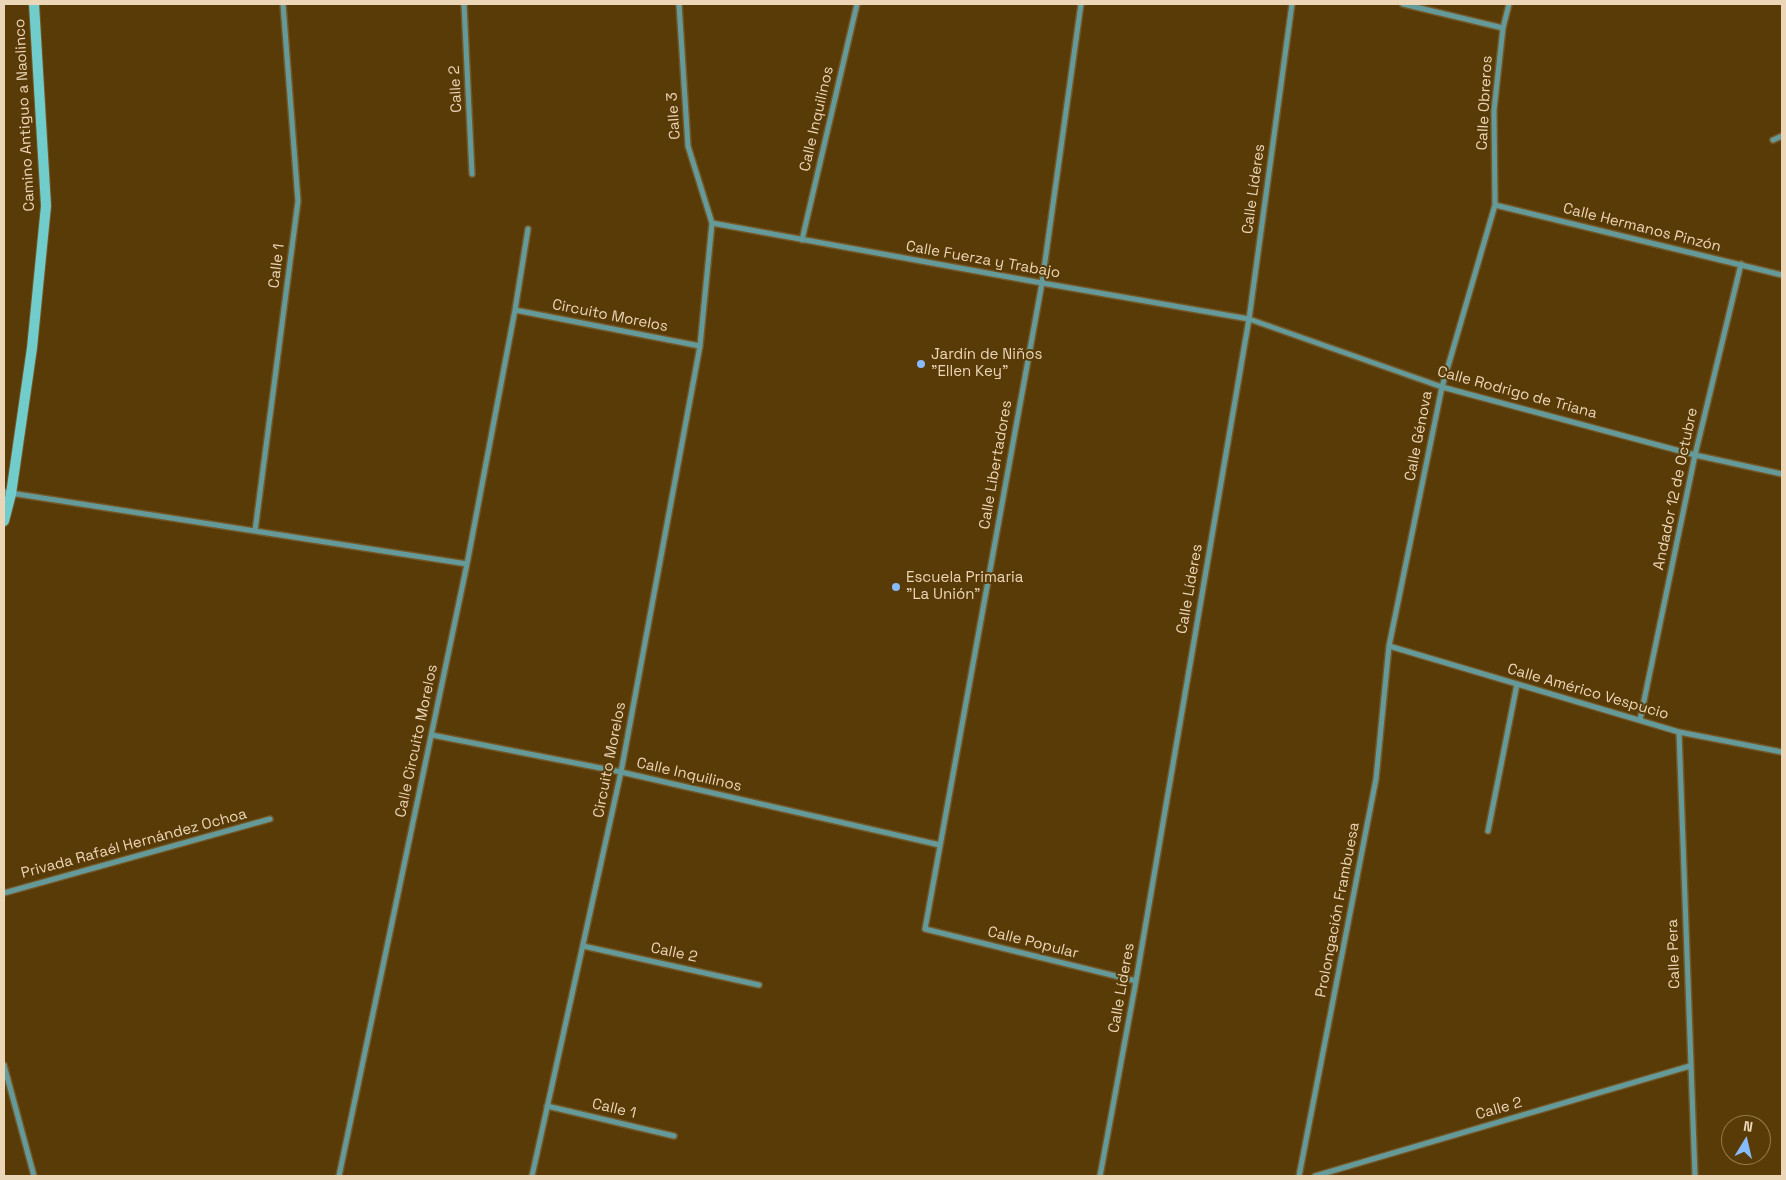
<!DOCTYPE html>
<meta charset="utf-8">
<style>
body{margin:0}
#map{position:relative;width:1786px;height:1180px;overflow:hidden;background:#593b07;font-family:"Space Grotesk",sans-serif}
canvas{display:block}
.frame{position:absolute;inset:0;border:5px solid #ecd6b8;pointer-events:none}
.north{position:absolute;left:1721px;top:1115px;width:50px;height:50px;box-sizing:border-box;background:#593b07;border:1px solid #94794e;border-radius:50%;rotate:9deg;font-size:14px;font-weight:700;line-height:20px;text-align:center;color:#ecd6b8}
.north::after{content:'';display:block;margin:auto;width:18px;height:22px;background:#87bbfb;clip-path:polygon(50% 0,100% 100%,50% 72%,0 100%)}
</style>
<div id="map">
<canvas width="1786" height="1180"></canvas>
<div class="frame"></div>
<div class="north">N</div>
</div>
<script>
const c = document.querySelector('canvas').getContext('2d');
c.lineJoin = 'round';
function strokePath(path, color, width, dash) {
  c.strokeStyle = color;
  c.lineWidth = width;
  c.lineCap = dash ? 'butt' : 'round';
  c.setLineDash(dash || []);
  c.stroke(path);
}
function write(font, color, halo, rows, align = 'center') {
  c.font = font + ' "Space Grotesk",sans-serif';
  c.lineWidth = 4;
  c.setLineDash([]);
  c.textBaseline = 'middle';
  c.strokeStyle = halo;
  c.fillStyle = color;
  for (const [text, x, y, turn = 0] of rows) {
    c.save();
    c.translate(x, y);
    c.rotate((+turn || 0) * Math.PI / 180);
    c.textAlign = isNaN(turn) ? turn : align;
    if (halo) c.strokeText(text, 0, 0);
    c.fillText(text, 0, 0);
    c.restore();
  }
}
const minor = new Path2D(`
 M464,4L472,174
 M1081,4L1042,283L925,929L1136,981
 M1403,4L1503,28
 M1773,140L1782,136
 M1495,205L1782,275
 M712,223L1042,283L1249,319L1442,387L1695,455L1782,474
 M802,240L857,4
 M515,310L700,346
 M4,492L467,564
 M255,531L298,201L283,4
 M1389,646L1679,732L1782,752
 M1640,720L1695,455L1741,264
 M1679,732L1695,1176
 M432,735L621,772L940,845
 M1488,831L1517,684
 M4,893L270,819
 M583,946L759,985
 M4,1065L34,1176
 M547,1106L674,1136
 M339,1176L467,564L515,310L528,229
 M532,1176L621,772L700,346L712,223L688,146L679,4
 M1100,1176L1136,981L1249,319L1292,4
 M1299,1176L1376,779L1389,646L1442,387L1495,205L1494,110L1503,28L1509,4
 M1315,1176L1690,1066`);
const secondary = new Path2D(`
 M4,521L11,494L32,348L46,206L34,4`);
strokePath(minor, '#735727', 8);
strokePath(secondary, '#735727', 12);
strokePath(minor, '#649b9a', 5);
strokePath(secondary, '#71cdcc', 10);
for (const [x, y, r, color] of [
 [921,364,5,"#87bbfb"],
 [896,587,5,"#87bbfb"]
]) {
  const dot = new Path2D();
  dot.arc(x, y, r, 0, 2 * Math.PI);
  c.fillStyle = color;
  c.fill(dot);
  strokePath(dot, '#593b07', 2);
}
write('15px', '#ecd6b8', '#593b07', [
 ["Calle 2",456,89,-93],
 ["Calle Obreros",1485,103,-87],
 ["Camino Antiguo a Naolinco",25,115,-93],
 ["Calle 3",674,116,-94],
 ["Calle Inquilinos",817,119,-77],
 ["Calle Líderes",1254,189,-82],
 ["Calle Hermanos Pinzón",1642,228,14],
 ["Calle Fuerza y Trabajo",983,260,10],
 ["Calle 1",277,266,-83],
 ["Circuito Morelos",610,316,11],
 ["Calle Rodrigo de Triana",1517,393,15],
 ["Calle Génova",1419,436,-79],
 ["Calle Libertadores",996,465,-80],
 ["Andador 12 de Octubre",1676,489,-78],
 ["Calle Líderes",1190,589,-80],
 ["Calle Américo Vespucio",1588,692,16],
 ["Calle Circuito Morelos",417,741,-78],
 ["Circuito Morelos",610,760,-79],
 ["Calle Inquilinos",689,775,13],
 ["Privada Rafaél Hernández Ochoa",134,844,-15],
 ["Prolongación Frambuesa",1338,910,-79],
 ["Calle Popular",1033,943,14],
 ["Calle 2",674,953,12],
 ["Calle Pera",1674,954,-92],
 ["Calle Líderes",1122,988,-80],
 ["Calle 1",614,1109,13],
 ["Calle 2",1499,1109,-16]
]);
write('15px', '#ecd6b8', '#593b07', [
 ["Jardín de Niños",931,355],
 ["\"Ellen Key\"",931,372],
 ["Escuela Primaria",906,578],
 ["\"La Unión\"",906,595]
], 'left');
</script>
